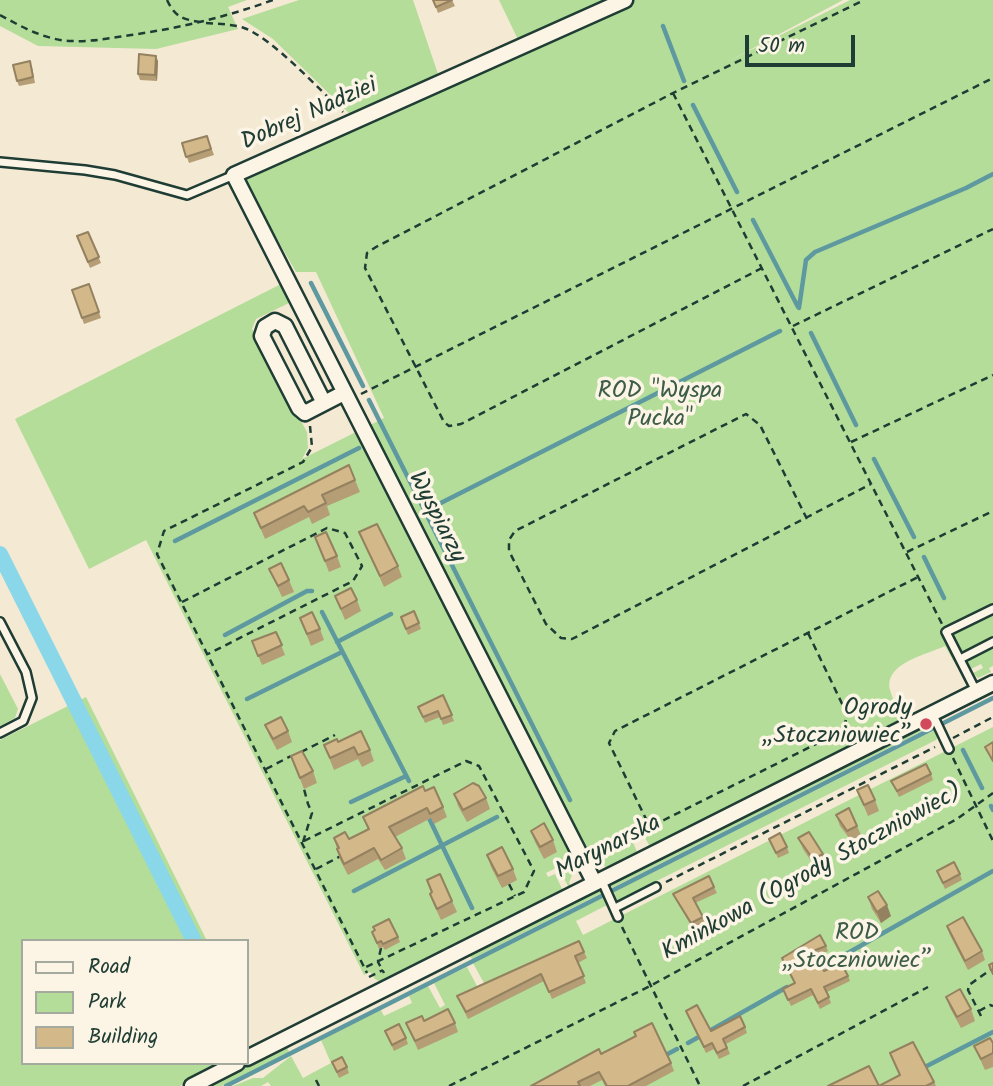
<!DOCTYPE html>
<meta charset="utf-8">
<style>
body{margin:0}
#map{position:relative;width:993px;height:1086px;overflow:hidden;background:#f4e9d3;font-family:Kalam,sans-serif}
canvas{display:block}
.legend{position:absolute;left:21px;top:939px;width:228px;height:126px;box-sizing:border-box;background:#fcf5e5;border:2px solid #a4ab9e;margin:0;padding:9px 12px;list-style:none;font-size:21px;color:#1f3d34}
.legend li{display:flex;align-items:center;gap:14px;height:35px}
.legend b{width:35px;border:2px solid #a4ab9e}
.scale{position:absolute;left:745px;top:35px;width:110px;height:32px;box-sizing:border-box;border:4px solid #1f3d34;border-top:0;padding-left:9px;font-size:21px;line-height:24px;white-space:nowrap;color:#1f3d34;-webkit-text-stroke:5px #fcf5e5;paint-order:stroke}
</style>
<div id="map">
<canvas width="993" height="1086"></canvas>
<ul class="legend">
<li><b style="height:9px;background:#fcf5e5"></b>Road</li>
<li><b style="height:19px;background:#b3dd99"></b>Park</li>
<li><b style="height:19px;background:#d3b889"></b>Building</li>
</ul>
<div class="scale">50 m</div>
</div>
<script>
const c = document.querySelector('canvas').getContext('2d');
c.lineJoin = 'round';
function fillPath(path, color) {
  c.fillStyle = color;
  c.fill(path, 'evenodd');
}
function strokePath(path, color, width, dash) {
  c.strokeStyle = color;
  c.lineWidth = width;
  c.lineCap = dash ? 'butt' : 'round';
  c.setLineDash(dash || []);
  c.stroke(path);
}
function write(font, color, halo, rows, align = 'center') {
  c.font = font + ' Kalam,sans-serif';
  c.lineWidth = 7;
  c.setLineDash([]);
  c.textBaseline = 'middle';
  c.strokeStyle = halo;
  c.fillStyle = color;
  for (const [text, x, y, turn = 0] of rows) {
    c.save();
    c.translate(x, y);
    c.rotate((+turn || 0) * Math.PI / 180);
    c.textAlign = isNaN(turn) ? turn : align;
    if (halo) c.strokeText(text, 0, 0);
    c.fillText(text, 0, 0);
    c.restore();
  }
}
fillPath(new Path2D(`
 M0,0H247L228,7L238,29L156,49L38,46L0,26Z
 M299,0H413L439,77L352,116L273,39L242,19Z
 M499,0H843L729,61L850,0H993V666L989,668L991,672L978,678L973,673L983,668L981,664L961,674L945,646C926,655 884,663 890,690C893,701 899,711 903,721L824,758L653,847L649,845L644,836L633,842L637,852L606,867L596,861L576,872L574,869L569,883L572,886L569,888L558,867L546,873L548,877L555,874L563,891L381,982L375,979L370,972L364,975L146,540L89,569L15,419L281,284L291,302L256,319L252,329L307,432L308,448L302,459L384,418L316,272H296L244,181L523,50Z
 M0,674L18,709L15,718L0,726Z
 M86,697L207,941H23V1063H222L180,1086H0V740Z
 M931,720L934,725L612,888L609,881Z
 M993,727V1086H271L268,1082L261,1086H233L253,1078H263L291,1056L303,1078L331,1063L321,1040L381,1010L384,1016L412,1003L409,996L428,986L440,1008L445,1005L434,983L467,967L478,988L485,985L473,963L604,897L607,905L576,921L583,935Z
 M935,730L938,736L936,740L617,901L614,892Z
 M599,886L602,893L472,959L468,953Z
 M286,1045L289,1052L222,1086H206Z`), '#b3dd99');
strokePath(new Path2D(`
 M663,26L684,81
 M693,105L737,192
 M753,220L798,307
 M311,283L363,386
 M799,308L806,260L815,252L966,188L993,174
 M811,333L856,425
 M369,400L570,800
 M874,459L914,537
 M425,511L780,331
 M175,541L359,448
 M924,557L944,598
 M322,612L409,781
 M225,635L307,591H312
 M337,642L391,614
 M247,699L342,652
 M963,750L982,788
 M351,802L406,776
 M991,806L993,810
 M427,814L472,908
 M354,891L497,817
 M816,971L993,871
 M688,1043L787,987
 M662,1057L677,1049
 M921,1069L993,1032
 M226,1086L993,698`), '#5f99a0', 4.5);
strokePath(new Path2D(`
 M0,554L194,941`), '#89d7e8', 16);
const lane = new Path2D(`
 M0,162L85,170L115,175L187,195L234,175
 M0,622L26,672L32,698L23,721L0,733
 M960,659L993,642
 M976,691L946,632L993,609
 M932,713L949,749
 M601,879L618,917
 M615,908L656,887`);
const street = new Path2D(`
 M324,403L285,326L275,321L265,327L262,336L299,408L305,413L338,396
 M594,882L234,175L625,0
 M247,1058L993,683
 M192,1086L237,1063`);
strokePath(lane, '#1f3d34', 12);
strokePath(street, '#1f3d34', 19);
strokePath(new Path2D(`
 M167,0C175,17 182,19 200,22
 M0,15C22,27 45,40 71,41C91,42 111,38 131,35C180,28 226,17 273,0
 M206,23C219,24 232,24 244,28C272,38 320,90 343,112
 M673,93L942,624
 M762,268L461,424L449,426L444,422L365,268L367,253L376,247L673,93L864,0
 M793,326L993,229
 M361,394L993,78
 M310,426L312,447L303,462L164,531L157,554L367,973
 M851,442L993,375
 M807,519L760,425L746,414L515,531L509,540V551L546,624L561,638L572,639L871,484
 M907,552L993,511
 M182,602L327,528L345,533L362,566L353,581L208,654
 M808,633L847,714L845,724L840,732L664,820L654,824L646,819L609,743L615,731L918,577
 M953,738L993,717
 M301,752L335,735
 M953,758L993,841
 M266,769L291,756
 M304,841L466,761L479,766L534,871L524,892L366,967
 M303,842L312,813L308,804L304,789
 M316,869L341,856
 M666,882L935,747
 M509,884L515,896
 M622,927L700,1086
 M381,948L378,962L384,973
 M369,977L383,970
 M979,1011L990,1005L993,1006
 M981,1016L968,990L969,985L993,968
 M316,1080L319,1086
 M449,1086L650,986L957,819L993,793
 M743,1086L928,987`), '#1f3d34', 2.5, [7, 5]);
strokePath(lane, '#fcf5e5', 7);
strokePath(street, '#fcf5e5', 14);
fillPath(new Path2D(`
 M433,0H452L455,6L438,13Z
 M158,61L157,81L140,80L138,74Z
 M32,67L35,83L19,86L17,81Z
 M207,136L214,155L189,163L182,143Z
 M88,232L101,263L90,268L77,236Z
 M89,284L101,318L84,324L72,290Z
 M355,480L360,492L327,506L330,515L312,524L309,517L265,539L254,513Z
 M359,532L398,566L402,577L384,587Z
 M315,537L337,556L341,567L329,572Z
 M269,569L289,580L294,592L282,597Z
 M335,596L357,600L361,611L345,620Z
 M401,617L419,623L421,629L408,635Z
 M300,618L320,629L324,640L311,646Z
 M276,632L285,655L262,665L252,641Z
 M443,695L454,721L443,725L440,717L425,723L418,707Z
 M265,725L288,731L292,742L277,750L270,737Z
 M338,742L370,750L374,761L362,767L358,759L334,770L324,745Z
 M291,756L313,771L317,783L304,789Z
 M931,774L933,780L899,797L891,781Z
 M857,790L875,800L879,811L868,816Z
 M425,791L443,807L447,817L434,824L431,818L395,837L402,848L406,859L385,870L378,859L348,875L340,860L334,838L349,839L368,830L363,817Z
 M454,794L486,798L490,809L467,822L458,806Z
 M836,815L857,826L862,837L852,842L840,826Z
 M531,831L553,840L557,852L544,859L535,842Z
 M798,838L823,854L827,865L817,870L803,849Z
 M769,839L787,847L789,853L778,858Z
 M487,855L513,869L517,880L502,888L491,867Z
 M937,871L960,874L962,880L945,889Z
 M427,881L452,901L457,912L441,920L434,905L430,894L431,893Z
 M714,887L717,893L695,903L705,923L693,929L676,900L673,894Z
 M868,897L891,916L881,923L872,909Z
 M947,926L982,951L985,960L968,970L950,935Z
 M372,932L398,937L400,942L385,950L383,947L379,949Z
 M826,946L828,951L816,957L824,971L848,976L850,981L827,992L831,1003L820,1009L813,995L791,1006L783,989L794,983L782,958Z
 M584,952L587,958L578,963L586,983L552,999L544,981L468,1019L460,1003L457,996Z
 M946,997L971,1009L975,1021L961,1028L950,1008Z
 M686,1011L711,1031L745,1027L747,1033L726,1044L730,1054L719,1059L714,1049L706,1053Z
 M406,1023H455L458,1032L418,1050Z
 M385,1031L406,1038L408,1044L394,1051Z
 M993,1043V1067L985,1070L974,1046Z
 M890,1053L934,1082L936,1086H879L900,1075Z
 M601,1054L671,1063L674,1071L646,1086H605L602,1080L590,1086H531Z
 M332,1062L347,1067L349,1073L339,1078Z`), '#b59e76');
fillPath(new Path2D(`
 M156,56L158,61L157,81L155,75Z
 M887,905L891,916L881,923L877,912Z`), '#948160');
const building = new Path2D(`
 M433,0H452L436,7Z
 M139,54L156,56L155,75L138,74Z
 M30,61L33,77L17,81L13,65Z
 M207,136L211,149L186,157L182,143Z
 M88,232L99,257L88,262L77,236Z
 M89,284L99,312L82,318L72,290Z
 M349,465L355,480L322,495L326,503L308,512L304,506L261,528L254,513Z
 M377,524L398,566L380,576L359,532Z
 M326,532L337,556L325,561L315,537Z
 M281,563L289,580L278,586L269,569Z
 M351,588L357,600L341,609L335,596Z
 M414,611L419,623L406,629L401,617Z
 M312,612L320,629L307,634L300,618Z
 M276,632L282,645L258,656L252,641Z
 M443,695L452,715L441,719L438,711L423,717L418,707Z
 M281,717L288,731L273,739L265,725Z
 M361,731L370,750L358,755L354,747L330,758L324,745L337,739L338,742Z
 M993,742V761L985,747Z
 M302,751L313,771L300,778L291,756Z
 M926,764L931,774L897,791L891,781Z
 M473,783L479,786L486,798L463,810L454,794Z
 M868,785L875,800L864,805L857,790Z
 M423,786L425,791L434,787L443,807L430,814L427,808L389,827L402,848L381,860L374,848L344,864L337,849L339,848L334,838L345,832L349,839L369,829L363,817Z
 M849,808L857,826L847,831L836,815Z
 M544,823L553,840L540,847L531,831Z
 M809,832L823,854L813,859L798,838Z
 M780,833L787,847L776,853L769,839Z
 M502,847L513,869L498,876L487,855Z
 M954,862L960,874L943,883L937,871Z
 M440,874L452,901L437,909L430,894L432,892L427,880Z
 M709,876L714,887L693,898L703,917L691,923L673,894Z
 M878,891L887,905L877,912L868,897Z
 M963,917L982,951L965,961L947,926Z
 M389,919L398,937L383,944L381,941L377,943L372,932L375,930L373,927Z
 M820,935L826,946L813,951L824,971L841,963L848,976L824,987L829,997L818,1003L811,989L788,1000L783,989L795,983L782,958Z
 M579,941L584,952L575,956L584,976L549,992L541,974L466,1012L457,996Z
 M993,963V974L989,965Z
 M960,989L971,1009L957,1017L946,997Z
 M697,1005L711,1031L740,1016L745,1027L723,1039L727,1048L717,1053L712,1043L704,1047L686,1011Z
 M448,1009L455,1023L415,1041L406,1023L422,1016L424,1021Z
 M652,1023L671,1063L628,1086H607L599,1072L578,1082L580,1086H531L599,1049L601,1054L636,1036L634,1032Z
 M399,1024L406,1038L392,1045L385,1031Z
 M990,1038L993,1043V1053L981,1059L974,1046Z
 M913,1042L934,1082L926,1086H879L900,1075L890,1053Z
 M342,1057L347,1067L337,1072L332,1062Z
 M869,1066L879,1086H828Z`);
fillPath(building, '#d3b889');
strokePath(building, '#948160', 2);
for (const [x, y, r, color] of [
 [926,724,7,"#d1495b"]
]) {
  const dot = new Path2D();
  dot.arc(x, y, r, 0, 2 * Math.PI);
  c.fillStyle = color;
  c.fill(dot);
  strokePath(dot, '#fcf5e5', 2.5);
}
write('24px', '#1f3d34', '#fcf5e5', [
 ["Dobrej Nadziei",310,116,-24],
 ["Wyspiarzy",435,518,63],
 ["Marynarska",609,849,-27],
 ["Kminkowa (Ogrody Stoczniowiec)",813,874,-29]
]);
write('24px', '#3d5d48', '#fcf5e5', [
 ["ROD \"Wyspa",660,393],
 ["Pucka\"",660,421],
 ["ROD",857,935],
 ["„Stoczniowiec”",857,963]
]);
write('24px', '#1f3d34', '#fcf5e5', [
 ["Ogrody",912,710],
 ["„Stoczniowiec”",912,738]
], 'right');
</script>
